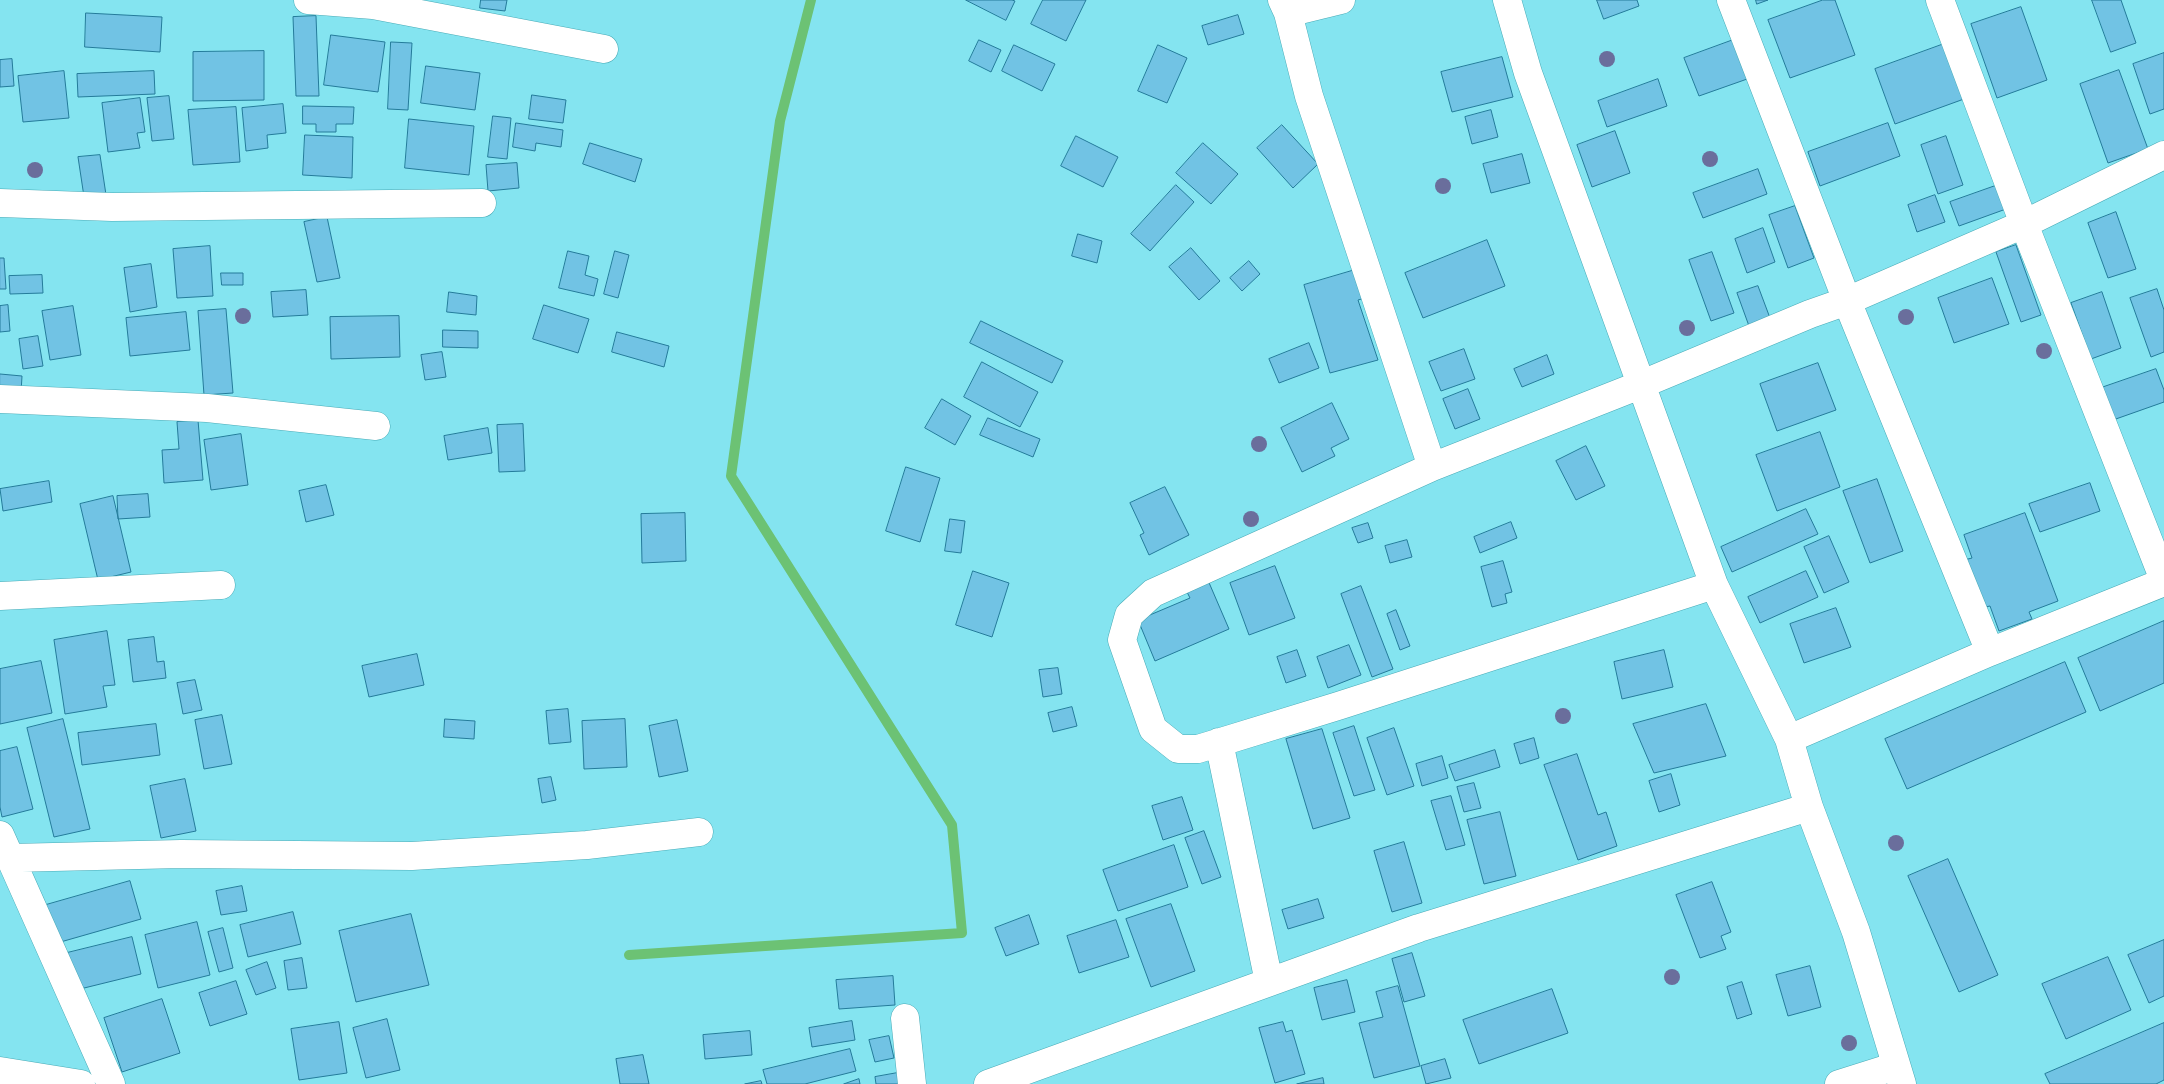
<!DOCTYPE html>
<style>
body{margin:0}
canvas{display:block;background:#84e4f0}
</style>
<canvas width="2164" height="1084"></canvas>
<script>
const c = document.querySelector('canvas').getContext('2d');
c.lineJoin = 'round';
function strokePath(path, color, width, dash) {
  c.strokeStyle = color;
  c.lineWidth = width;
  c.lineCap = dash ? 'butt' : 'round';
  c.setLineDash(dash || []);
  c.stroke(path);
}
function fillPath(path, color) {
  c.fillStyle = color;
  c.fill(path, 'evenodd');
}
strokePath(new Path2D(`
 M629,955L962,933L952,825L731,476L780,121L811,0`), '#6cc274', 10);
const building = new Path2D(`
 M481,0H507L505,11L480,8Z
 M966,0H1012L1015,1L1006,20Z
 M1043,0H1086L1066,41L1031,24Z
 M1597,0H1637L1639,6L1604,19Z
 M1756,0H1768L1757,4Z
 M1823,0H1835L1855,55L1790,78L1768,20Z
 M2092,0H2121L2136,43L2111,52Z
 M2021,7L2047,80L1997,98L1971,24Z
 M86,13L162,17L160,52L85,47Z
 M1238,15L1244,34L1208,45L1202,26Z
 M316,16L319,96H296L293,17Z
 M331,35L385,42L378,92L324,85Z
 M1736,39L1750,78L1699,96L1684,58Z
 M979,40L1001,50L991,72L969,61Z
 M391,42L412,43L408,110L388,109Z
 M1944,44L1964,99L1895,124L1875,69Z
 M1014,45L1055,64L1042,91L1002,71Z
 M1158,45L1187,58L1167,103L1138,91Z
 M264,51V100L193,101V52Z
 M2164,53V109L2150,114L2133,64Z
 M1502,57L1513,97L1452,112L1441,72Z
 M12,59L14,86L0,87V60Z
 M426,66L480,73L475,110L421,103Z
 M2119,70L2148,149L2108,163L2080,84Z
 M64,71L69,118L23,122L18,76Z
 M154,71L155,94L78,97L77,74Z
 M1658,79L1667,106L1607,127L1598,101Z
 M532,95L566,100L563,123L529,119Z
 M169,96L174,139L152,141L147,98Z
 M140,98L145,132L137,133L140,148L108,152L102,103Z
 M283,104L286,133L267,135L268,148L246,151L242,108Z
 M303,106L354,107L353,124H336V132H316V124H303Z
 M236,107L240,162L193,165L188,110Z
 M1491,110L1498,137L1472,144L1465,117Z
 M493,116L511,118L507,159L488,157Z
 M409,119L474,126L469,175L405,168Z
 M516,123L563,130L561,147L536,143L535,151L513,147Z
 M1888,123L1900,156L1820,186L1808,152Z
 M1282,125L1318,164L1293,188L1257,148Z
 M1615,131L1630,173L1592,187L1577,145Z
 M305,135L353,137L352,178L303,175Z
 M1076,136L1118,157L1103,187L1061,166Z
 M1946,136L1963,185L1938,194L1921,145Z
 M590,143L642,159L635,182L583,164Z
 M1203,143L1238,174L1211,204L1176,173Z
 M1522,154L1530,183L1491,193L1483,164Z
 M100,155L108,208L86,210L78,157Z
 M517,163L519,188L488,191L486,165Z
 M1758,169L1767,194L1703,218L1693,193Z
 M1176,185L1194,202L1150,251L1131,234Z
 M1998,185L2006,209L1959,226L1950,202Z
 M1935,195L1945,222L1917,232L1908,205Z
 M1795,206L1814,258L1788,268L1769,215Z
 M2116,212L2136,269L2108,278L2088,223Z
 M327,217L340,278L317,282L304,222Z
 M1763,228L1775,262L1747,273L1735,239Z
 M1078,234L1102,241L1097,263L1072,256Z
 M1487,240L1505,286L1423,318L1405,273Z
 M2016,245L2041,315L2021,322L1996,252Z
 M210,246L213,296L177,298L173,249Z
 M1191,248L1220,281L1199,300L1169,267Z
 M568,251L589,256L585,275L598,279L594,296L559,288Z
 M615,251L629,255L618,298L604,294Z
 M1712,252L1734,313L1711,321L1689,260Z
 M0,258H4L6,289H0Z
 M1249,261L1260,274L1242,291L1230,278Z
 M151,264L157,307L130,312L124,268Z
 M1355,270L1365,298L1358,300L1378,360L1330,373L1304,285Z
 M221,273H243V285H222Z
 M42,275L43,293L10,294L9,276Z
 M1992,278L2009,324L1954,343L1938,298Z
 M1758,286L1770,318L1749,326L1737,293Z
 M2157,289L2164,310V352L2151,357L2130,298Z
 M306,290L308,315L273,317L271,292Z
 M449,292L477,296L476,315L447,312Z
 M2102,292L2121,348L2091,359L2071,303Z
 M8,305L10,331L0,332V306Z
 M544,305L589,319L578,353L533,339Z
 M73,306L81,355L50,360L42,311Z
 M226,309L233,393L204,395L198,311Z
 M186,312L190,350L130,356L126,318Z
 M399,316L400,357L331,359L330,317Z
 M981,321L1063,361L1052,383L970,343Z
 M443,330L478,331V348L443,347Z
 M617,332L669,346L664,367L612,352Z
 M38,336L43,366L23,369L19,339Z
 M1309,343L1319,368L1279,383L1269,359Z
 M1464,349L1475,379L1441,391L1429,362Z
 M442,352L446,377L425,380L421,355Z
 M1547,355L1554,374L1522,387L1514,369Z
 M982,362L1038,392L1020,427L964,397Z
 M1818,363L1836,410L1777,431L1760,384Z
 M2156,369L2164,390V402L2113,420L2101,388Z
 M0,374L22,376L21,393L0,391Z
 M1468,389L1480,419L1455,429L1443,399Z
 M942,399L971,416L955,445L925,428Z
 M1332,403L1349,439L1331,448L1335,456L1302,472L1281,428Z
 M988,418L1040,439L1033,457L980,435Z
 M198,420L203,480L164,483L162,450L179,449L177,422Z
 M523,424L525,471L499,472L497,425Z
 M488,428L492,453L448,460L444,436Z
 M1820,432L1840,487L1777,511L1756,455Z
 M241,434L248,485L211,490L204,440Z
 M1586,446L1605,486L1576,500L1556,461Z
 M906,467L940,478L920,542L886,531Z
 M1877,479L1903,551L1870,563L1843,491Z
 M49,481L52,502L3,511L0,489Z
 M2090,483L2100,511L2040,532L2029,504Z
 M326,485L334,515L306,522L299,491Z
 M1165,487L1189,535L1149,555L1140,535L1144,533L1130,503Z
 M148,494L150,517L118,519L117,496Z
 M113,496L131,572L98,580L80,504Z
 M1806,509L1818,534L1732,572L1721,547Z
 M685,513L686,561L642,563L641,514Z
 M2025,513L2058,601L2029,612L2032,619L1999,631L1990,606L1981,608L1964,560L1972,558L1964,535Z
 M950,519L965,521L961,553L945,551Z
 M1511,522L1517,538L1480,553L1474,537Z
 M1368,523L1373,538L1358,543L1352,528Z
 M1829,536L1849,582L1824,593L1804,547Z
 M1407,540L1412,557L1390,563L1385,546Z
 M1503,561L1512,592L1505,594L1507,603L1492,607L1481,567Z
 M1275,566L1295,618L1249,635L1230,583Z
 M973,571L1009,583L992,637L956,625Z
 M1806,571L1818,597L1760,623L1748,597Z
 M1207,578L1229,629L1155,661L1138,620L1190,598L1185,588Z
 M1361,586L1393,669L1372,677L1341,594Z
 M1836,608L1851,647L1804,663L1790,624Z
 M1396,610L1410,646L1400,650L1387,614Z
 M2164,621V683L2100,711L2078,658Z
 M107,631L115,685L103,686L107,707L65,714L54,640Z
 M154,637L157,662L164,661L166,678L133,682L128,640Z
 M1349,645L1361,675L1328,688L1317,657Z
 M1297,650L1306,676L1286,683L1277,657Z
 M1664,650L1673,687L1622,699L1614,662Z
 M417,654L424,685L369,697L362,666Z
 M41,661L52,713L0,724V669Z
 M2065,662L2086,712L1907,789L1885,739Z
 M1058,668L1062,694L1043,697L1039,670Z
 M195,680L202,710L183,714L177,683Z
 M1706,704L1726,756L1654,773L1633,724Z
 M1072,707L1077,726L1053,732L1048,713Z
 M568,709L571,742L549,744L546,711Z
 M222,715L232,764L204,769L195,720Z
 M63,719L90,829L54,837L27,728Z
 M445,719L475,721L474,739L444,737Z
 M625,719L627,767L584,769L582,721Z
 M677,720L688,771L659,777L649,726Z
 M156,724L160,755L82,765L78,733Z
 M1354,726L1375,790L1354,796L1333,733Z
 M1394,728L1414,786L1387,795L1367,738Z
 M1322,729L1350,818L1313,829L1286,739Z
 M1534,738L1539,758L1520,764L1514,744Z
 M17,747L33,809L2,817L0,807V751Z
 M1495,750L1500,767L1455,781L1449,765Z
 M1577,754L1598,815L1606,812L1617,846L1578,860L1544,765Z
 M1442,756L1448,778L1422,786L1416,764Z
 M1671,774L1680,805L1659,812L1649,781Z
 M551,777L556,800L542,803L538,779Z
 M185,779L196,831L161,838L150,786Z
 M1474,783L1481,808L1464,812L1457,787Z
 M1451,796L1465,845L1446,850L1431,801Z
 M1182,797L1193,830L1163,840L1152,806Z
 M1500,812L1516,876L1484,884L1467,820Z
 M1204,831L1221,877L1202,884L1185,838Z
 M1404,842L1422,903L1392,912L1374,851Z
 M1174,845L1188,887L1118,911L1103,870Z
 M1948,859L1998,975L1959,992L1908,876Z
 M130,881L141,919L57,943L46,905Z
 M1712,882L1731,932L1721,936L1726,949L1700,958L1676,895Z
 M242,886L247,911L221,915L216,891Z
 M1318,899L1324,918L1288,929L1282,910Z
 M1171,904L1195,971L1151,987L1126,919Z
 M293,912L301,944L248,957L240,925Z
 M411,914L429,985L356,1002L339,931Z
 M1029,915L1039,944L1006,956L995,928Z
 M1116,920L1129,957L1079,973L1067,936Z
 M197,922L210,975L158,988L145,935Z
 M223,928L233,968L219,972L208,932Z
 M132,937L141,974L76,990L67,953Z
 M2164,940V996L2149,1003L2128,955Z
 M1412,953L1425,996L1404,1002L1392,959Z
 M2108,957L2131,1010L2066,1039L2042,984Z
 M302,958L307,988L288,990L284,961Z
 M267,962L276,988L256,995L246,970Z
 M1810,966L1821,1007L1788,1016L1776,975Z
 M893,976L895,1005L839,1009L836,980Z
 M1347,980L1355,1012L1322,1020L1314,988Z
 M236,981L247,1014L210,1026L199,993Z
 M1742,982L1752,1014L1737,1019L1727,987Z
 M1398,986L1420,1066L1374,1078L1359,1023L1383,1017L1376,992Z
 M1552,989L1568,1033L1479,1064L1463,1020Z
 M162,999L180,1053L122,1072L104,1018Z
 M387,1019L400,1070L366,1078L353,1028Z
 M852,1021L855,1040L812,1047L809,1028Z
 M339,1022L347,1073L299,1080L291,1029Z
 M1283,1022L1286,1032L1292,1030L1305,1074L1275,1083L1259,1028Z
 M2164,1023V1080L2156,1084H2050L2045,1074Z
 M750,1031L752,1055L705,1059L703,1035Z
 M889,1036L894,1058L875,1062L869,1040Z
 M850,1049L856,1071L805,1084H767L763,1070Z
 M643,1055L649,1084H620L616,1059Z
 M1445,1059L1451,1078L1426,1084L1421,1066Z
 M903,1072L906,1084H876L875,1077Z
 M1323,1078L1324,1084H1297Z
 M859,1079L860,1084H844Z
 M761,1081L762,1084H745Z`);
fillPath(building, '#71c3e4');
strokePath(building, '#247b9a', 1);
const minor = new Path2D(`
 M308,0L373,5L604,49
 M1282,0L1288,13L1309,96L1432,467
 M1507,0L1528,73L1714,585L1789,739L1809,807L1856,932L1902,1084
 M1731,0L1847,301L1990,652
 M1940,0L2024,224L2164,580
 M1288,13L1341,0
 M0,203L112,207L482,203
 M0,399L207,408L376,426
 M1714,585L1338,706L1198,749H1178L1153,729L1122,640L1129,615L1153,593L1432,467L1640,385L1810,314L1847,301L2024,224L2164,155
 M0,596L221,585
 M1789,739L1990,652L2164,582
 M1219,742L1269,982
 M0,835L111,1084
 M0,854L11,858L181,854L412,856L587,845L699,832
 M905,1018L912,1084
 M0,1071L81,1084
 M988,1084L1419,928L1809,807
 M1839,1084L1896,1066`);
strokePath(minor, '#48abb7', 29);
strokePath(minor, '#fff', 28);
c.fillStyle = '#6a6e9c';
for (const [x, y] of [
 [1607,59],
 [1710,159],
 [35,170],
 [1443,186],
 [243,316],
 [1906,317],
 [1687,328],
 [2044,351],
 [1259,444],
 [1251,519],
 [1563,716],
 [1896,843],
 [1672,977],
 [1849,1043]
]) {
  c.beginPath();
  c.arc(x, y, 8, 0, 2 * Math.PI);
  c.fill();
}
</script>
